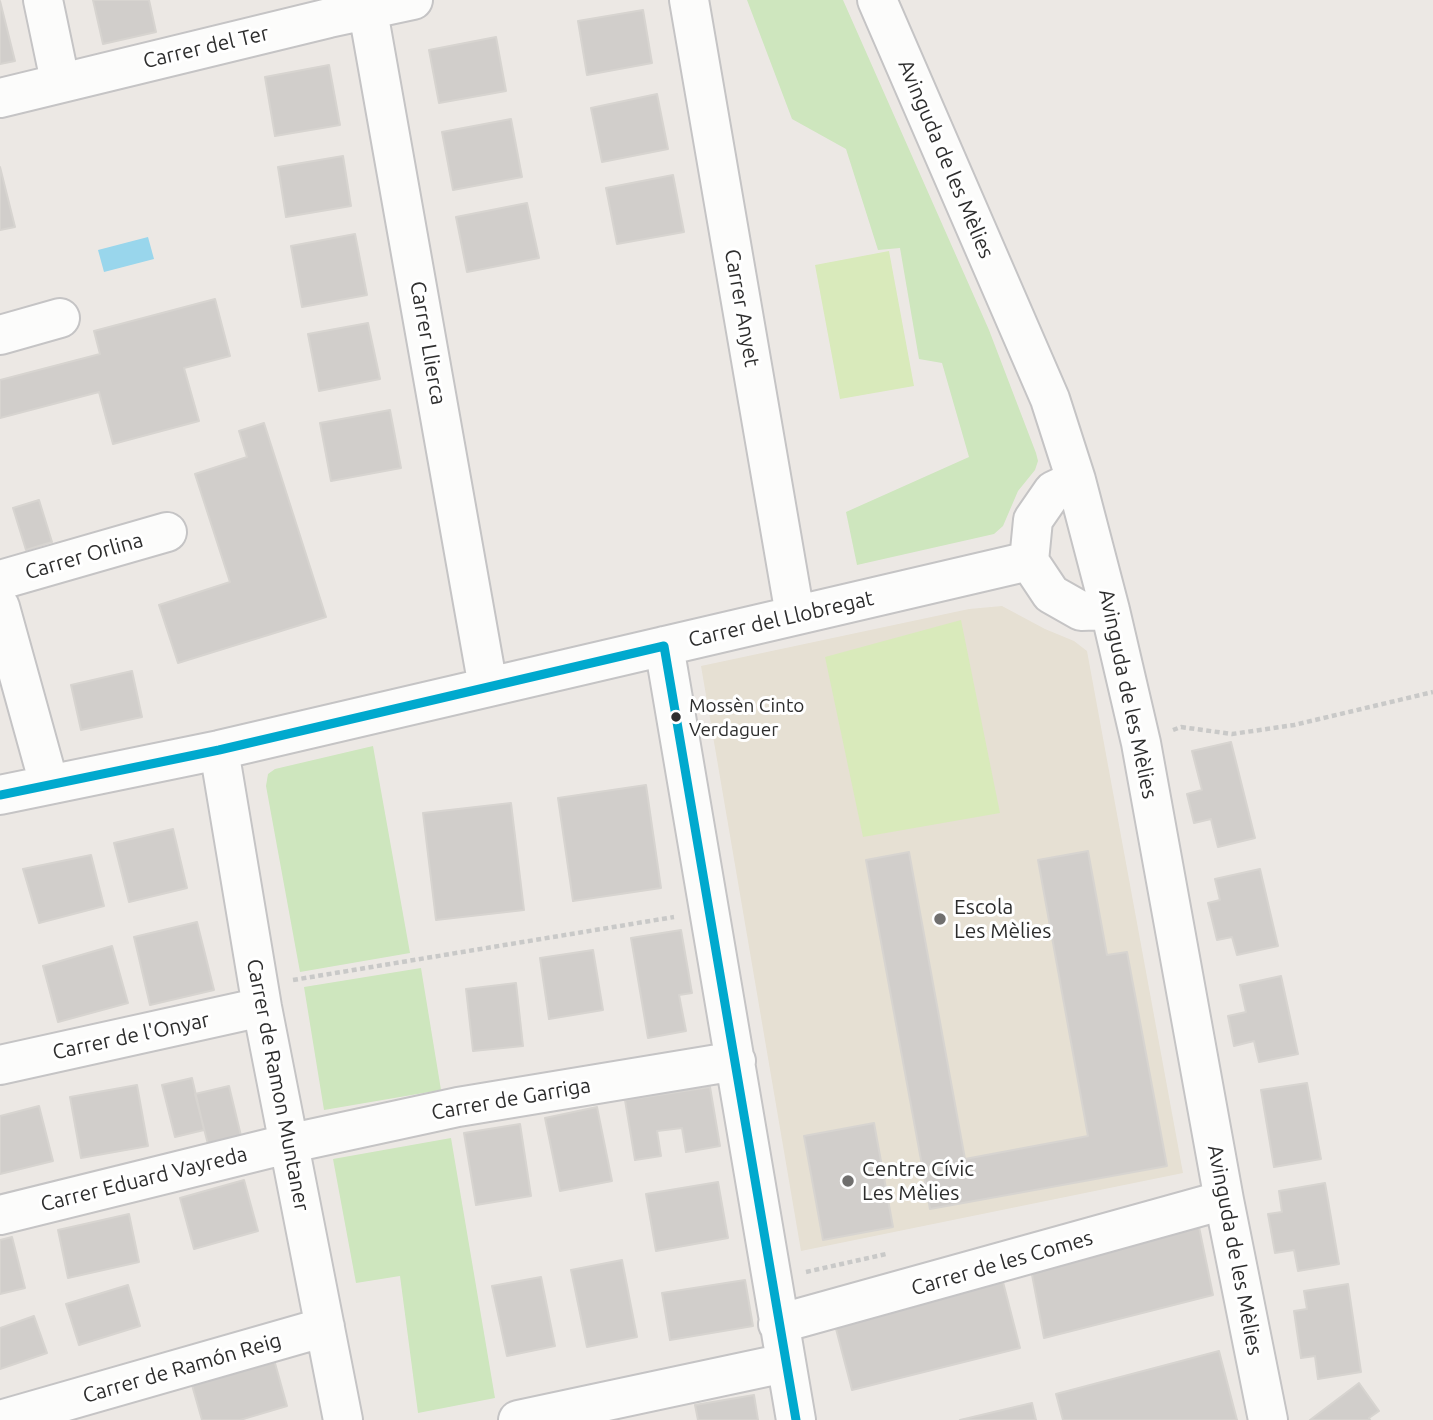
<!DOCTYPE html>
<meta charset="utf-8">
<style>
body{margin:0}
canvas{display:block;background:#ece8e4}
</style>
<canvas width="1433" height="1420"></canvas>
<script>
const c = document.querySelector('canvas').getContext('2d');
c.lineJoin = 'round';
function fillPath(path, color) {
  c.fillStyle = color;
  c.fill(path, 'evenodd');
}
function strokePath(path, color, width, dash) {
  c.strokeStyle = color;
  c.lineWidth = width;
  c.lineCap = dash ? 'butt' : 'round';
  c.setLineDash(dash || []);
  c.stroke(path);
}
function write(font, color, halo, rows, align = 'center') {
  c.font = font + ' Ubuntu,sans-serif';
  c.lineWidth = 6;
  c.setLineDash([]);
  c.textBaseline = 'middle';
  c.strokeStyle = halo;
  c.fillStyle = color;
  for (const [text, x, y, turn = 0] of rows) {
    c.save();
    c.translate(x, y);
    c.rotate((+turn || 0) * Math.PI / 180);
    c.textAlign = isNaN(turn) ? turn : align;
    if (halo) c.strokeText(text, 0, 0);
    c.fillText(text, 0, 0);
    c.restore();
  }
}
fillPath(new Path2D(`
 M1002,606L1045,629L1074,641L1087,651L1183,1173L801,1251L701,666L969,609Z`), '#e6e0d3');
fillPath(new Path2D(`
 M747,0H843L989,330L1036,453L1038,461L1035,470L1018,491L1003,526L994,534L857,565L846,512L969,457L942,363L919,359L900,248L878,250L846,149L792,119Z
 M373,746L410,953L300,972L266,786L268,774L275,769Z
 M421,968L441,1090L324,1110L304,987Z
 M451,1138L495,1398L418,1413L400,1276L356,1283L333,1159Z`), '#cee6be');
fillPath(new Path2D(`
 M889,251L914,386L840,399L815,265Z
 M961,620L1000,813L863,837L825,657Z`), '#d9eabb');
fillPath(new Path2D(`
 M148,237L154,259L104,272L98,250Z`), '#99d6ec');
const building = new Path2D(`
 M93,0H149L156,32L103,44Z
 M0,1L15,61L0,64Z
 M643,10L652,63L587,75L578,21Z
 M496,37L506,91L439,103L429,50Z
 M329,65L340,125L275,136L265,77Z
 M657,94L668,149L602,162L591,108Z
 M511,119L522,177L453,190L442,132Z
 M343,156L351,206L286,217L278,167Z
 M0,167L15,227L0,230Z
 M673,175L684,232L617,244L606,188Z
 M527,203L539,258L467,272L456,217Z
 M355,234L367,295L302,307L291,246Z
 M215,299L230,356L184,368L199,421L113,444L99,392L0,418V380L100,354L94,331Z
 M368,323L380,379L319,391L308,334Z
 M390,410L401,468L331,481L320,423Z
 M264,423L326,617L178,663L159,605L230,582L195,474L247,457L239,431Z
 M39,500L52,542L26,550L13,508Z
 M132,671L142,717L81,730L71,685Z
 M1231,742L1255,838L1218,847L1211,819L1194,823L1187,794L1202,790L1192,751Z
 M646,785L661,888L573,901L558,798Z
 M511,803L524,910L436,920L423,813Z
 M173,829L187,888L129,902L114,843Z
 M1088,851L1107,955L1127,952L1167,1166L930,1209L866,860L909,852L965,1159L1088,1136L1038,860Z
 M91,855L104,906L39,923L23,869Z
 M1260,869L1278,946L1237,955L1232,937L1217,940L1208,903L1220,900L1215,879Z
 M197,922L214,990L150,1005L134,937Z
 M681,930L692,993L679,995L686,1031L648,1038L631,938Z
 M112,946L128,1003L58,1022L43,966Z
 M593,950L603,1010L549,1019L540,958Z
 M1281,976L1298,1054L1259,1062L1254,1041L1234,1046L1228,1016L1246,1012L1240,985Z
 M516,983L523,1046L473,1051L466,989Z
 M192,1078L204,1130L175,1137L162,1085Z
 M1307,1083L1321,1159L1274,1167L1261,1090Z
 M137,1085L148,1146L81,1158L70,1097Z
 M229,1086L242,1140L209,1148L195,1094Z
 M710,1087L720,1146L686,1152L682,1128L657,1131L661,1156L635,1160L625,1100Z
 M39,1106L53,1161L0,1174V1116Z
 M597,1107L612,1181L560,1191L545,1118Z
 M874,1123L893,1227L823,1240L804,1136Z
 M520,1124L531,1196L476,1205L464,1133Z
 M244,1180L258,1231L194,1249L180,1198Z
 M718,1182L728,1238L656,1251L646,1194Z
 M1325,1183L1339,1264L1298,1271L1294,1250L1275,1253L1268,1214L1282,1212L1279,1191Z
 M129,1214L139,1262L68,1278L58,1230Z
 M1198,1222L1213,1295L1044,1338L1030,1264Z
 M12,1237L25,1288L0,1294V1240Z
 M622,1260L637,1337L587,1347L571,1270Z
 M541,1277L555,1346L507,1356L492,1286Z
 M745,1280L753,1326L670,1340L662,1293Z
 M1003,1282L1020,1348L852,1390L835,1325Z
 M1348,1284L1361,1372L1318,1379L1315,1356L1301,1358L1294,1311L1307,1309L1304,1291Z
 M128,1285L140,1326L79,1345L66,1304Z
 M34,1316L47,1353L0,1369V1328Z
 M1219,1351L1237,1420H1063L1056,1394Z
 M273,1356L287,1406L240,1420H202L190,1378Z
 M1359,1383L1379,1411L1369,1418L1370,1420H1310Z
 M754,1395L758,1420H698L695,1405Z
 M1032,1403L1036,1420H960Z`);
fillPath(building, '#d1cecb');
strokePath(building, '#d7d4d0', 2);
const minor = new Path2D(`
 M43,0L60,81
 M366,0L488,687
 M689,0L795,615
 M877,0L1050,399L1076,480L1110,610L1141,743L1224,1200L1268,1420
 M0,98L329,18L413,0
 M0,335L60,318
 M1076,480L1053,491L1033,520L1029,561L1051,594L1081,611L1110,610
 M0,580L167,532
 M0,607L49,784
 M664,646L796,1420
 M219,750L262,1007L343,1420
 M0,795L219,750L1029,561
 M0,1065L262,1007
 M0,1215L287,1144L458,1107L736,1061
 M778,1324L1224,1200
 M0,1420L325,1327
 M518,1420L785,1363`);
strokePath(minor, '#c5c4c5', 42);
strokePath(new Path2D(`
 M1173,730L1181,727L1232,734L1294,725L1433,692
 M293,980L674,917
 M806,1272L886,1254`), '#c9c9c8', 4.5, [5, 3.5]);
strokePath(minor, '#fcfcfb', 38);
strokePath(new Path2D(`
 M0,795L219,750L664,646L796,1420`), '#00a9ce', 9);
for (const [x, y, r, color] of [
 [676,717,6,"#2e2e2e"],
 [940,919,7,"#706f6e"],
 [848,1181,7,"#706f6e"]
]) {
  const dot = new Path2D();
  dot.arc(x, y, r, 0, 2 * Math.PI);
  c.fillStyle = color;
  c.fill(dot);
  strokePath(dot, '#fff', 2.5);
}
write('19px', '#2e2e2e', '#fff', [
 ["Mossèn Cinto",689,706],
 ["Verdaguer",689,730]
], 'left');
write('21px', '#2e2e2e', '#fff', [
 ["Carrer del Ter",206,47,-13],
 ["Avinguda de les Mèlies",946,159,67],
 ["Carrer Anyet",742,308,80],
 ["Carrer Llierca",428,343,80],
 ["Carrer Orlina",84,556,-16],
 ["Carrer del Llobregat",781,619,-13],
 ["Avinguda de les Mèlies",1128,694,78],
 ["Carrer de l'Onyar",131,1036,-12],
 ["Carrer de Ramon Muntaner",278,1085,79],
 ["Carrer de Garriga",511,1099,-10],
 ["Carrer Eduard Vayreda",144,1179,-14],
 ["Avinguda de les Mèlies",1235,1250,79],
 ["Carrer de les Comes",1002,1263,-16],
 ["Carrer de Ramón Reig",182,1368,-16]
]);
write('21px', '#2e2e2e', '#fff', [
 ["Escola",954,907],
 ["Les Mèlies",954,931],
 ["Centre Cívic",862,1169],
 ["Les Mèlies",862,1193]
], 'left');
</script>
